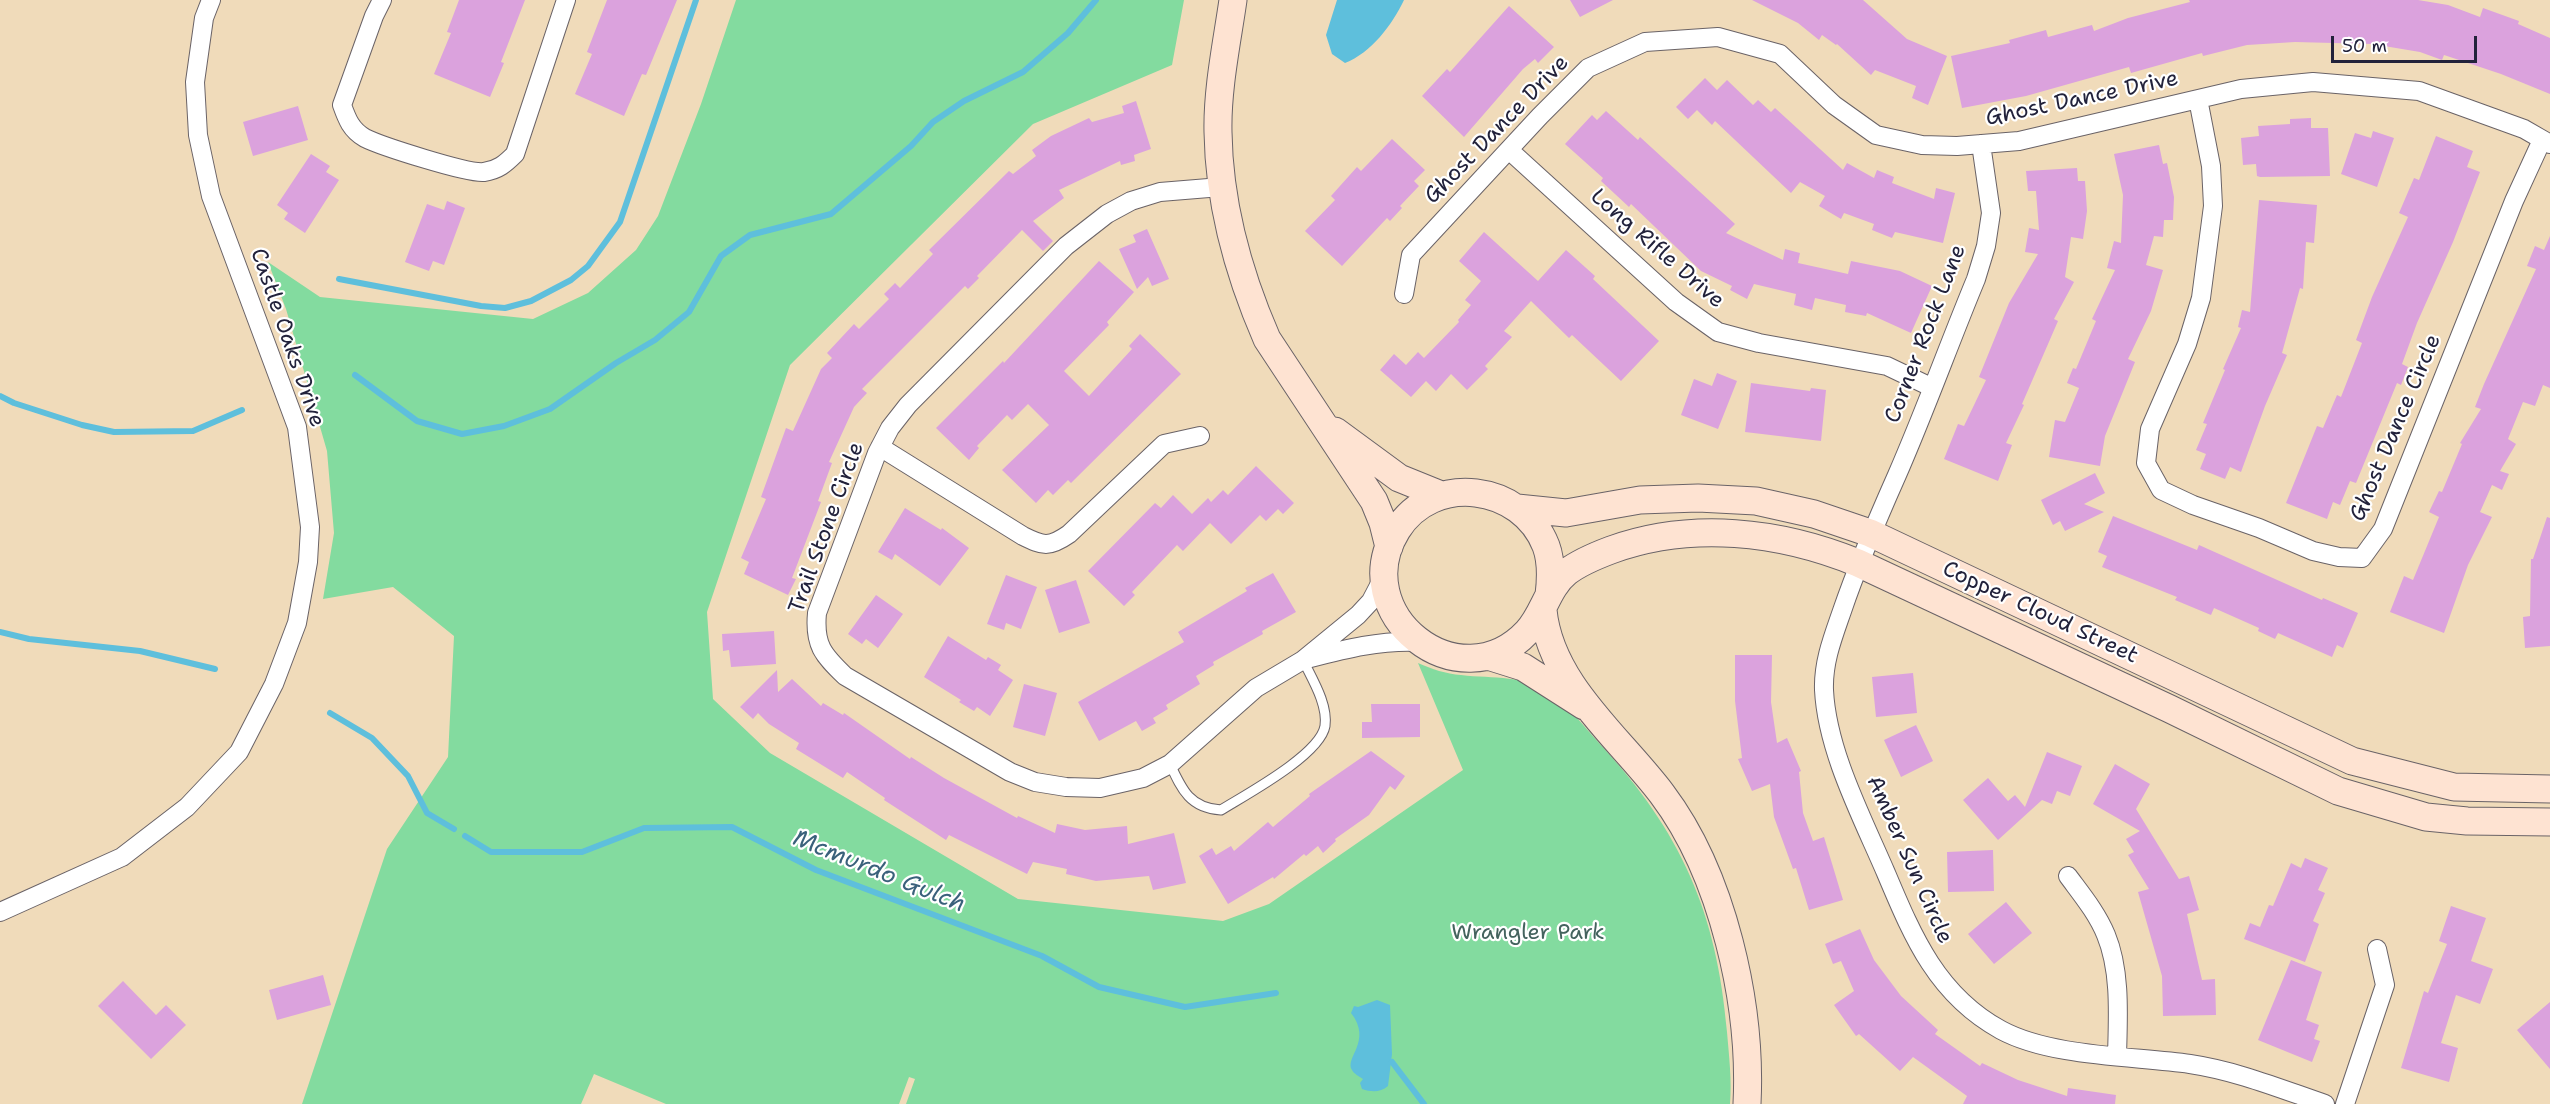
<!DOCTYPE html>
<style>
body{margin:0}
#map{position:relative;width:2550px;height:1104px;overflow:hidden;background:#f0dbba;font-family:"Shantell Sans",sans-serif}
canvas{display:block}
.scale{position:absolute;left:2331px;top:36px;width:146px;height:27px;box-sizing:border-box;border:3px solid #22223b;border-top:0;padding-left:8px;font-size:18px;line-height:21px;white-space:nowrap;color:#22223b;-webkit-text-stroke:4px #fff;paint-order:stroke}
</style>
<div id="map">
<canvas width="2550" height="1104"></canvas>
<div class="scale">50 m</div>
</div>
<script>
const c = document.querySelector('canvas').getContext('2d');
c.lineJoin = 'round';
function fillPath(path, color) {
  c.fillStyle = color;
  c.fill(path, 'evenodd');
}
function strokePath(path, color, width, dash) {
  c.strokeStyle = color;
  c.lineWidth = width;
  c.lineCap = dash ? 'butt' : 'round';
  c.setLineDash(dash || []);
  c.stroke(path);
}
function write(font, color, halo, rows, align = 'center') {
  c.font = font + ' "Shantell Sans",sans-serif';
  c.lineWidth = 4.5;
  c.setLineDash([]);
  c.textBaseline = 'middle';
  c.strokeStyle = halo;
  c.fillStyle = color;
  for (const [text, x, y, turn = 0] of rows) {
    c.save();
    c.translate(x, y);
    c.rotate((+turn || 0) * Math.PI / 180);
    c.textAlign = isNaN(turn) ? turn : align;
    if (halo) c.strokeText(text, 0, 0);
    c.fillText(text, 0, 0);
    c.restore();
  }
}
fillPath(new Path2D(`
 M736,0H1184L1172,65L1033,124L790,365L707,612L713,699L770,753L1018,899L1223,921L1269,904L1463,770L1418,663C1432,669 1446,674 1461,675C1494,679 1525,674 1553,695C1570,707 1585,728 1600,744C1681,832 1717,912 1727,1032C1729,1056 1732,1080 1730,1104H906L915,1079L909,1077L899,1104H666L594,1074L581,1104H302L387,849L448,757L454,636L393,587L323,599L334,533L327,451L286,309L268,262L320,297L533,319L588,293L636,250L658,216L701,104Z`), '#83db9f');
fillPath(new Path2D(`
 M1337,0H1404C1392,25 1371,53 1345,63L1332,54L1326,35Z
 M1377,1000L1390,1005L1392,1054L1388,1086C1380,1093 1371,1092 1362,1089L1360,1083L1363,1079C1359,1076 1354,1074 1352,1070C1344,1058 1373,1041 1351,1013L1354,1006L1358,1007Z`), '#5ebfdc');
strokePath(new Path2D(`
 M339,279L481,306L505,308L531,301L571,280L588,266L620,222L696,0
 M355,375L417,421L462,434L504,426L550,409L616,363L655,340L689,312L721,256L750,235L831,214L911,146L933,122L964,101L1023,72L1068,33L1096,0
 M0,396L14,403L82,425L114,432L193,431L242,410
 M0,632L29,639L140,651L215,669
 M330,713L372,738L408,776L427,813L454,829
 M465,836L491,852H582L644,828L732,827L816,870L1042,956L1099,987L1185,1007L1276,993
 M1392,1062L1424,1104`), '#5ebfdc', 6);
fillPath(new Path2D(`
 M459,0H525L501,62L504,63L490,97L434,74L451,33L447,32Z
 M607,0H677L646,75L642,74L624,116L575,94L592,54L587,52Z
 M1570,0H1613L1580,17Z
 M1752,0H1863L1907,39L1947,56L1928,105L1912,98L1916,86L1875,70L1871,75L1837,44L1836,45L1822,35L1819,40L1798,23Z
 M2189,0H2418L2448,5L2480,17L2483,8L2519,21L2518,24L2550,38V94L2501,74L2444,55L2442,60L2420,52L2372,44L2295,42L2247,45L2203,56L2202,53L2131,73L2129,67L2026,96L1962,108L1951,56L2010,43L2009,40L2046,30L2048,37L2092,25L2094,31L2128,18L2190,2Z
 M1509,6L1554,47L1538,63L1535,59L1523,69L1464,137L1422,96L1447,69L1450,72Z
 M1705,78L1717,90L1727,80L1753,105L1758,100L1771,112L1775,108L1843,170L1847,163L1874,178L1877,170L1894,177L1892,183L1934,199L1936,188L1955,193L1943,243L1895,232L1892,238L1872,230L1874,224L1844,213L1841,219L1819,206L1825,196L1800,182L1791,193L1715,121L1712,125L1697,110L1688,119L1676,107Z
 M1136,101L1151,149L1134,155L1135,161L1121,165L1120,161L1059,190L1064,198L1033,221L1053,241L1043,251L1022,230L977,276L979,278L968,289L965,286L862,389L867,393L854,407L829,462L832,463L818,501L821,502L792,578L796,579L788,595L744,574L749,562L741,558L766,499L761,497L786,428L793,431L821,369L832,358L827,353L854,324L859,329L889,299L884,294L895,283L900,288L933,254L929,250L1009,171L1013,174L1036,156L1032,150L1051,136L1089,118L1092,122L1124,113L1122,106Z
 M298,106L308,140L253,156L243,122Z
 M1606,111L1638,140L1640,137L1735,224L1726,233L1783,260L1785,249L1800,253L1798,263L1848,274L1851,261L1900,271L1932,286L1911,333L1867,313L1866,316L1845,312L1846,305L1815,298L1812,310L1794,305L1796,294L1754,284L1747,299L1730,290L1732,286L1701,271L1631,204L1629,207L1601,181L1603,178L1565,144L1592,115L1597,120Z
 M2311,118V128H2328L2330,176L2260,177L2257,176L2256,164L2243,165L2241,138L2259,136L2258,126L2290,124V119Z
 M2373,131L2394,138L2377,187L2341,174L2355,133L2371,138Z
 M2436,136L2473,151L2467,167L2480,172L2453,242L2417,323L2402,364L2408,367L2401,385L2397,383L2356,483L2350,481L2340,505L2333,502L2327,519L2286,503L2317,426L2323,428L2337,395L2341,397L2362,343L2356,340L2372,297L2408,217L2399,213L2414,178L2419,180Z
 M1392,139L1425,170L1414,181L1419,186L1400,206L1402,208L1390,221L1387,218L1342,266L1305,231L1335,200L1331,196L1357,167L1361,171Z
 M2159,145L2163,164L2167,163L2174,197L2173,220H2164L2163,237L2154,236L2146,265L2163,270L2151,311L2128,359L2135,362L2105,436L2100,466L2049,457L2055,420L2065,422L2079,388L2067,383L2073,368L2076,369L2096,321L2092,319L2115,270L2107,268L2114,241L2121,243L2123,195L2114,154Z
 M311,154L330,166L326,172L339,180L305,233L284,219L288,213L277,205Z
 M2077,168L2078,181H2085L2087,211L2083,239L2071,237L2065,277L2074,282L2054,319L2058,321L2022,404L2024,405L2006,443L2012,445L1998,481L1944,459L1958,424L1964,426L1986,380L1979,377L2009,303L2038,254L2025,252L2029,228L2039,230L2036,191H2028L2026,171Z
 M2259,200L2317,205L2314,243L2306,242L2303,289L2300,288L2282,353L2287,355L2265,406L2241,472L2230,467L2225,479L2200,469L2206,454L2196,450L2207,424L2203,423L2225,370L2223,369L2241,328L2238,327L2242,310L2250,312Z
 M447,201L465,208L444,265L433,261L429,271L405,262L427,204L444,210Z
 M1147,229L1169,279L1152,286L1148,277L1137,289L1119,249L1136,242L1133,235Z
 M1484,232L1538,281L1566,250L1595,276L1593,279L1659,341L1621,381L1572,335L1569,338L1531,301L1504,331L1512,337L1485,366L1488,369L1467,390L1451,374L1436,391L1426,381L1411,397L1380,370L1394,354L1406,365L1418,352L1424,358L1459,322L1458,320L1471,305L1465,300L1481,281L1459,261Z
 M2550,236V388L2543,385L2535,406L2523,402L2508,439L2516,444L2500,471L2509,474L2502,490L2492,485L2480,512L2492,517L2468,565L2444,633L2390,612L2404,576L2413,580L2439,517L2429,512L2439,491L2442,492L2462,444L2460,443L2481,409L2475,407L2484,384L2536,269L2527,266L2535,246L2544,250Z
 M1099,261L1134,292L1107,322L1109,325L1064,371L1089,396L1132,349L1129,346L1140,334L1181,374L1071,483L1068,480L1053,495L1048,490L1036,503L1002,470L1049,425L1028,404L1012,420L1007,415L977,446L979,448L969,460L936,428L1003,361L1004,363Z
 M1717,373L1737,381L1718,429L1681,415L1694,379L1712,386Z
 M1751,383L1810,391L1811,388L1826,390L1821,441L1745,432Z
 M1256,466L1294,503L1283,514L1278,509L1266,521L1260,515L1231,544L1210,523L1183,551L1177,545L1132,592L1135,595L1124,606L1088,571L1155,503L1161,508L1173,495L1192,514L1208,498L1211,502L1223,490L1228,495Z
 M2095,473L2105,493L2084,504L2104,512L2065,531L2060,521L2053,525L2041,500Z
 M905,508L941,530L942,528L969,548L940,586L895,554L892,560L878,552Z
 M2113,516L2197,550L2199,545L2322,600L2323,598L2358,613L2343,648L2337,645L2332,657L2278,633L2275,639L2258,631L2259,628L2214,608L2211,615L2175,600L2177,597L2102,567L2107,556L2098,552Z
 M2547,517L2550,518V646L2525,648L2523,617L2530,616L2531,559H2533Z
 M1273,573L1296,612L1262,631L1263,634L1213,662L1214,665L1196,676L1200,684L1166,705L1168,709L1153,718L1156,723L1142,731L1136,721L1099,741L1078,702L1184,642L1178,632L1247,591L1245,588Z
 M1006,575L1037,587L1021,629L1006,623L1004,630L987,624Z
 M1076,580L1090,623L1059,633L1045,590Z
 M876,595L903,614L878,648L866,639L862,644L848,634Z
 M774,631L776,664L731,667L729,650L723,651L722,634Z
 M948,636L986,660L988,657L1001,665L998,670L1013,680L990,716L977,707L974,711L959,702L961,700L924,677Z
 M1735,655H1772L1771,702L1777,743L1787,738L1801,771L1799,772L1803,813L1813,841L1824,837L1843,900L1809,910L1796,868L1793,869L1774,817L1770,784L1752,791L1738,759L1742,758L1735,701Z
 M777,670L778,692L792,679L821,706L823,703L843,715L844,713L910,759L911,757L944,778L1017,818L1018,816L1055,833L1057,824L1085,830L1127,826L1128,844L1174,833L1186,883L1153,890L1149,876L1096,881L1066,874L1067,869L1033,862L1027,874L949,835L946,840L884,800L885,798L847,772L843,778L796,749L799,743L769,724L758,713L753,719L740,707Z
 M1913,673L1917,713L1876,717L1872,677Z
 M1024,684L1057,693L1045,736L1013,727Z
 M1371,704H1420V737L1362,738V722H1372Z
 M1916,725L1933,761L1901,777L1884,740Z
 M1371,751L1405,776L1395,790L1390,786L1369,815L1335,839L1336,841L1323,853L1318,846L1306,856L1304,854L1274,879L1273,877L1228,904L1199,856L1212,848L1216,855L1231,846L1234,851L1268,822L1273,827L1310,796L1309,794Z
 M2047,752L2082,766L2070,796L2057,791L2052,804L2042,800L1998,840L1963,800L1988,778L2008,801L2015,795L2025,807Z
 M2115,764L2150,784L2136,809L2179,879L2189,876L2199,910L2187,914L2202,980L2215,979L2216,1015L2163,1016L2162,976L2138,892L2149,889L2128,855L2134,852L2126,839L2140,831L2093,804Z
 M1993,850L1994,891L1948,892L1947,852Z
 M2305,858L2328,868L2318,890L2325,893L2313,921L2319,924L2305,962L2244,939L2250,923L2260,927L2269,905L2273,906L2291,863L2301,868Z
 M2006,902L2032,933L1994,964L1968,934Z
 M2451,906L2486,918L2471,961L2493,969L2480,1004L2456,995L2441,1043L2458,1048L2449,1082L2401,1068L2424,991L2428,993L2447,944L2439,941Z
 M1860,929L1874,960L1901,996L1938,1030L1935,1034L1980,1066L1982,1063L2018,1080L2067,1096L2068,1088L2116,1095L2115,1104H1963L1967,1096L1913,1057L1900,1071L1859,1034L1856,1036L1834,1005L1854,991L1841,961L1833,964L1825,944Z
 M2291,960L2322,972L2306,1020L2319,1025L2314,1039L2320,1041L2312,1062L2258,1040Z
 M323,975L331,1005L277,1020L269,990Z
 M123,981L156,1015L166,1005L186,1025L151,1059L98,1006Z
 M2550,1002V1069L2517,1030Z`), '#dba2dd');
const lane = new Path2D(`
 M1170,764C1182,790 1190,808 1221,810C1245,795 1320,755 1325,726C1328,704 1312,679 1303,660`);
const street = new Path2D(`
 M382,0L374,16L342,105C347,119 351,130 365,138C381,146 468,174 484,172C498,170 505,164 515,154L566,0
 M2198,99L2211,166L2213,206L2201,298L2187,344L2150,429L2146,463L2161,490L2193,505L2259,528L2313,551L2339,557L2362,558L2383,529L2514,201L2542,140
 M1981,144L1991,213L1986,246L1976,279C1949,344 1925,411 1897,475C1877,520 1858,564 1842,611C1833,637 1823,662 1824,690C1827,751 1862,817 1886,873C1913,937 1937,995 2001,1030C2051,1057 2133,1056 2190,1064C2237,1071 2281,1089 2325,1104
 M1509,150L1676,302L1718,332L1759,343L1887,366L1931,387
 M1221,187L1160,192L1131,201L1107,214L1066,246L908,405L890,428L877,453L817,613C814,645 823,655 845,676L1010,772L1035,782L1066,787L1100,788L1143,778L1170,764L1256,688L1303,660
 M1404,294L1411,255L1540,116L1588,68L1645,42L1718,37L1780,54L1834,105L1876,135L1922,145L1957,146L2019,141L2241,89L2313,82L2419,91L2524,129L2550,144
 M880,447L1023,536C1043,546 1049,548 1069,534L1164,444L1200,436
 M1384,576L1371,601L1358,615L1303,660C1342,650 1378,640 1419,642
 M2068,876C2082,895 2097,913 2106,935C2121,971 2118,1017 2117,1056
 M0,912L122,857L187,807L239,752L274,684L297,623L308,562L310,527L297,427L211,196L198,135L195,82L204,18L211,0
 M2345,1104L2385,985L2377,949`);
const secondary = new Path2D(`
 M1233,0C1227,42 1217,89 1218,132C1219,202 1239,275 1267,339L1374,501L1383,523L1389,547
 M1335,431L1399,478L1441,495
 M1517,508L1566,513L1640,500L1698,498L1756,501L1814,514L1870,533L2352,761L2454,787L2550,789
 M1549,595C1551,579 1552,562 1546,546C1522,484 1433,472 1397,530C1345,614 1459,704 1527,632C1544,614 1547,588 1567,572C1580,562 1595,556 1611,550C1691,521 1780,531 1858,563L2170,709L2338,791L2426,817L2467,821L2550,822
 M1543,610C1550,684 1620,738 1662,794C1723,875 1752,1004 1747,1104
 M1488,656L1523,667L1584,706`);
strokePath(lane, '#6a6367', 11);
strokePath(street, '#6a6367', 20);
strokePath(secondary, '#6a6367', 29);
strokePath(lane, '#fff', 9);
strokePath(street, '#fff', 18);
strokePath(secondary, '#fee3d2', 27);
write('22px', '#22223b', '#fff', [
 ["Ghost Dance Drive",2082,99,-12],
 ["Ghost Dance Drive",1497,130,-46],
 ["Long Rifle Drive",1657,249,41],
 ["Corner Rock Lane",1926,334,-69],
 ["Castle Oaks Drive",287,338,71],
 ["Ghost Dance Circle",2396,428,-67],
 ["Trail Stone Circle",827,528,-70],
 ["Copper Cloud Street",2040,613,25],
 ["Amber Sun Circle",1909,860,66]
]);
write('22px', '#44635e', '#fff', [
 ["Wrangler Park",1528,933]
]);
write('italic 24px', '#3a617b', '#fff', [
 ["Mcmurdo Gulch",879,872,22]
]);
</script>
